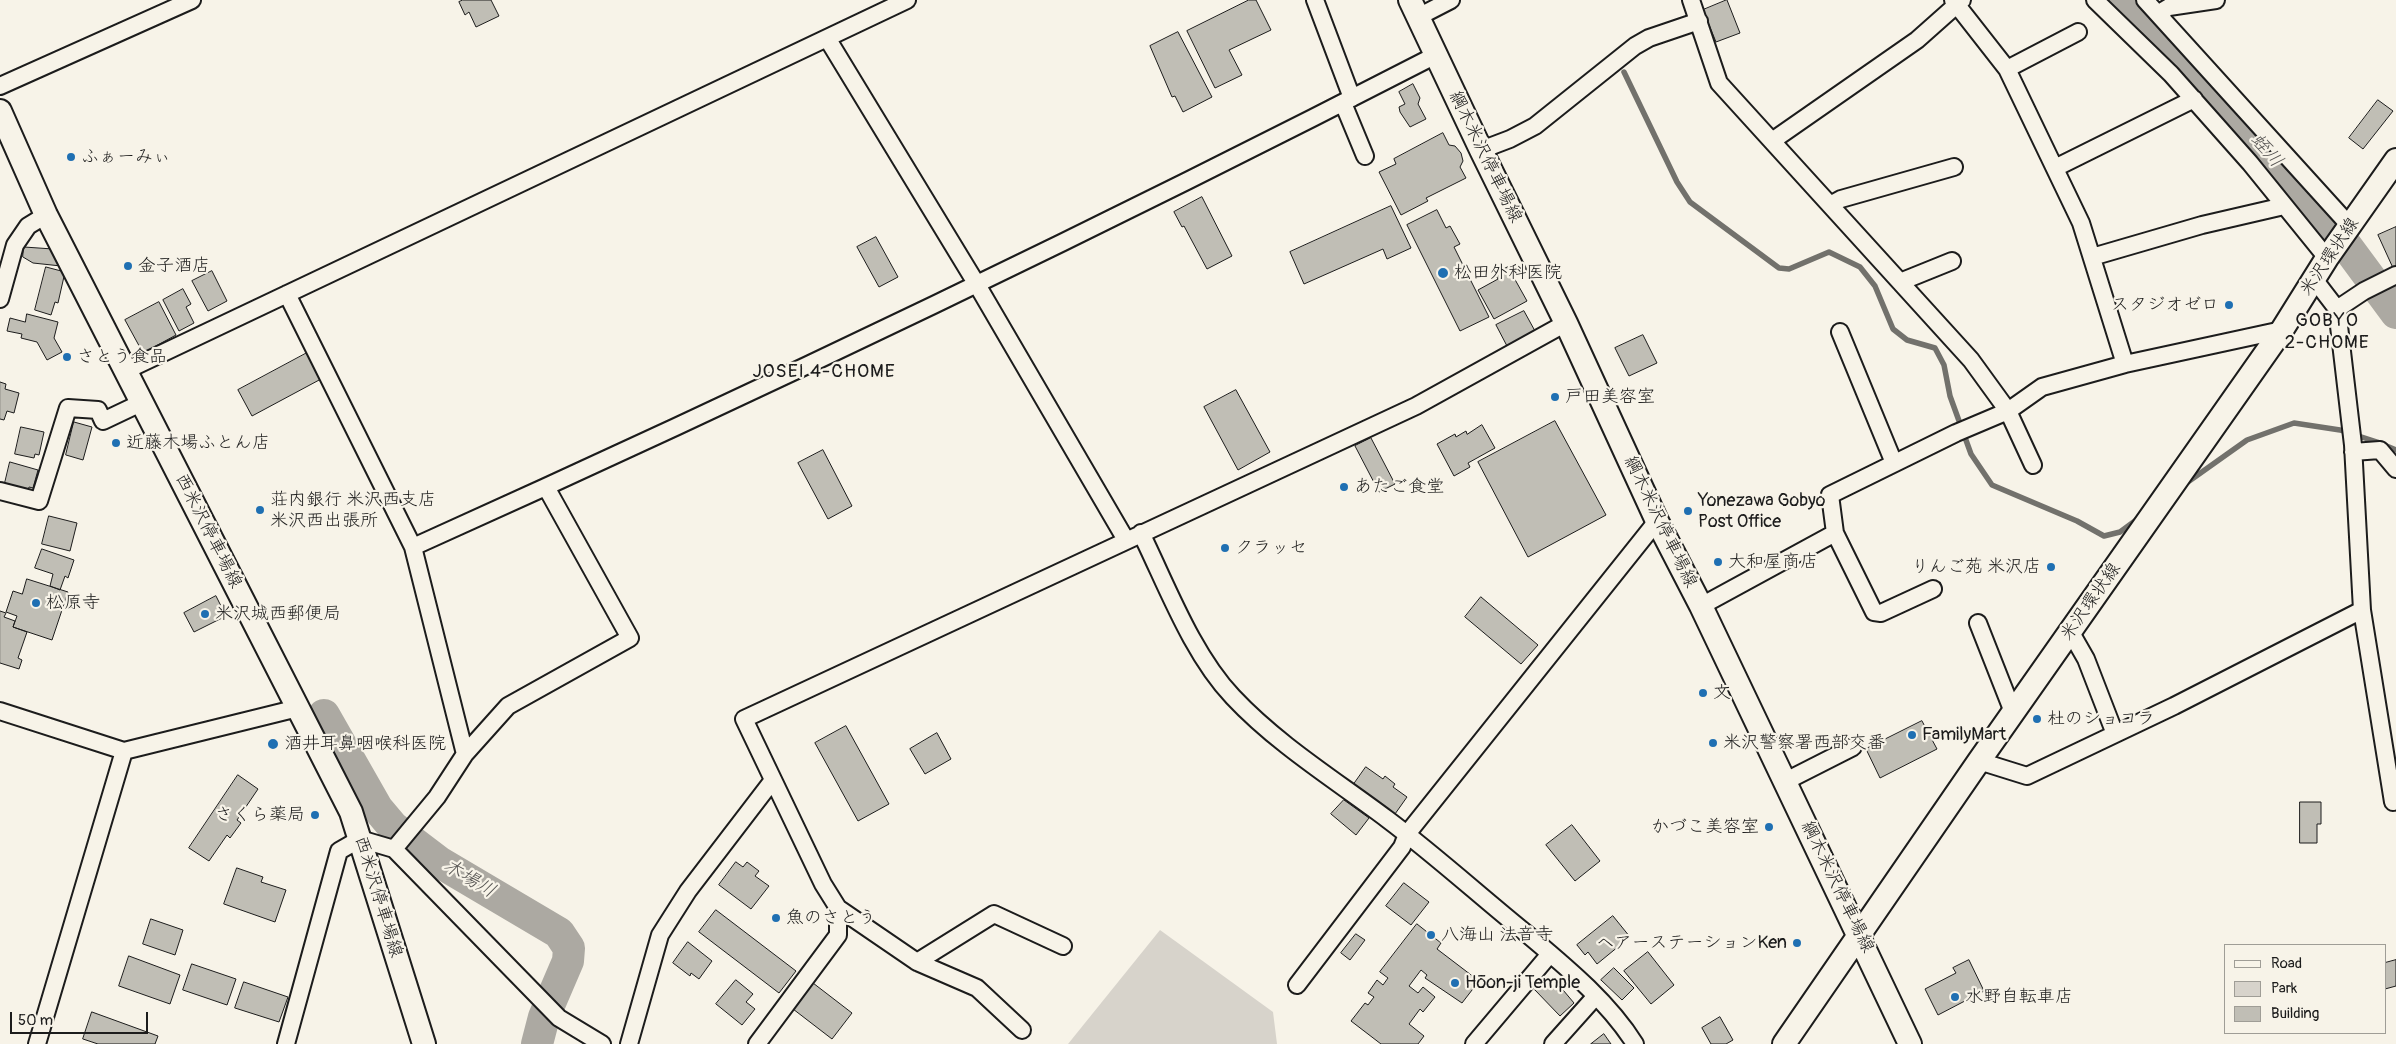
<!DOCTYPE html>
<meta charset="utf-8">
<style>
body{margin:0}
#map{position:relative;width:2396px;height:1044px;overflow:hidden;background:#f7f3e8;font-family:Pangolin,sans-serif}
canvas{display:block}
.legend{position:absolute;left:2224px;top:944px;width:162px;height:90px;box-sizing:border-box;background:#f7f3e8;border:1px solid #9f9d96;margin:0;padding:6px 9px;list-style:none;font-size:15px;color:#1c1c1c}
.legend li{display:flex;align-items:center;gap:10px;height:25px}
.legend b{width:25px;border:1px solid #9f9d96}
.scale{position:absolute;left:10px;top:1012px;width:138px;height:22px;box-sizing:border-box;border:2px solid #1c1c1c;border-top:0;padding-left:6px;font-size:15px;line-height:18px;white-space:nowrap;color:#1c1c1c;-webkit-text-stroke:4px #f7f3e8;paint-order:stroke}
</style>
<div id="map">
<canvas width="2396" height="1044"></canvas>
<ul class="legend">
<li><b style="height:6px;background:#f7f3e8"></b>Road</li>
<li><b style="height:14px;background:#d7d3cb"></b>Park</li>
<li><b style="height:14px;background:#c0beb5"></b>Building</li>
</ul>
<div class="scale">50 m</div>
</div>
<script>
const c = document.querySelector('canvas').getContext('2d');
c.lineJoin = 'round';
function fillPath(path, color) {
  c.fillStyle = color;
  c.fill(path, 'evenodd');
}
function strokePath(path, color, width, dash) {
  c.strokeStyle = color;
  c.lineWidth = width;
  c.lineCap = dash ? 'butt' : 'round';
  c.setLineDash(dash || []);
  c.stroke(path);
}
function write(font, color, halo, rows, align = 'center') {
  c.font = font + ' Pangolin,"Klee One",sans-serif';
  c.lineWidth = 4.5;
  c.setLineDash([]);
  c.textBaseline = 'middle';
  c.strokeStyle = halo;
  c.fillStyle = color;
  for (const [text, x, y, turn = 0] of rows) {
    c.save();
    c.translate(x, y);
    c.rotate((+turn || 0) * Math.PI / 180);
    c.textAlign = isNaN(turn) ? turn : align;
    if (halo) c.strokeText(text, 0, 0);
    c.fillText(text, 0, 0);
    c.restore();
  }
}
fillPath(new Path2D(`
 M1160,930L1273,1012L1277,1044H1068Z`), '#d7d3cb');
strokePath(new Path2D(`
 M1624,72L1677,182L1690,202L1779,268L1789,269L1829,252L1860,267L1875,286L1893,329L1907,340L1935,348L1944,365L1950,396L1971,454L1992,485L2077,521L2104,536L2120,532L2139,518
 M2185,484L2247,440L2294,423L2340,430L2377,442L2396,450`), '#72716c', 5.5);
strokePath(new Path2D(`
 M2123,0L2249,132L2331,225L2396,313
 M324,715L377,808L393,827L439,862L559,933L569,948L568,961L544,1017L537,1044`), '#aca9a2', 32);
const building = new Path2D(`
 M463,0H491L499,16L476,27L469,12L465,15L459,2Z
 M1249,0H1256L1271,30L1229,50L1242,75L1215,88L1187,31Z
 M1727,0L1740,33L1716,42L1703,10Z
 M1178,32L1212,97L1183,112L1175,96L1172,97L1150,46Z
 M1413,84L1420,98L1418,104L1426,119L1410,127L1400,112L1399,107L1405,104L1399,92Z
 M2378,100L2393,111L2363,149L2349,138Z
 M1443,133L1449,145L1455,146L1461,153L1463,161L1460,167L1466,178L1426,198L1428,201L1401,215L1379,172L1396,164L1394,159Z
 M1202,197L1232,256L1207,269L1184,226L1182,227L1174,212Z
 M1391,206L1411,248L1387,259L1383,249L1304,284L1290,252Z
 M1437,210L1446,228L1450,226L1460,244L1454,247L1489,317L1460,331L1407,225Z
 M2396,227V266L2393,268L2378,235Z
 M876,237L898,277L879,287L857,247Z
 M24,247L53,249L61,266L33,263L23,257Z
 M46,267L65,272L58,303L55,302L51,315L35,310Z
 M1508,267L1527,301L1494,319L1478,290L1498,279L1495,274Z
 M212,271L227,301L208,311L192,281Z
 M183,289L191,304L186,307L194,323L179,331L163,300Z
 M159,302L176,335L143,353L125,320Z
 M1524,311L1535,331L1507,346L1496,325Z
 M27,314L58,322L54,338L62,352L47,360L37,342L21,338L22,334L7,331L10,318L25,322Z
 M1643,335L1657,363L1629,376L1615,348Z
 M307,353L321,379L252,416L238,390Z
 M0,382L6,384L5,389L19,393L14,413L7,411L4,420L0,419Z
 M1236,390L1270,452L1238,470L1204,407Z
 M1555,421L1606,515L1528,557L1478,462Z
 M74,422L92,427L83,460L66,455Z
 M1482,425L1495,448L1468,463L1470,467L1454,476L1437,444L1455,434L1456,437L1466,431L1467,434Z
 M21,427L44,432L39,455L35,454L34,458L15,454Z
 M1371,438L1395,484L1379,492L1355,446Z
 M823,450L852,506L828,519L798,463Z
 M10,462L38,470L33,488L29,487L28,490L5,483Z
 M49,516L77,523L70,551L42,544Z
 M42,549L74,560L68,578L65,576L60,590L50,586L53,574L35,568Z
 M27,579L68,592L52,640L13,627L17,616L6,612L13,591L22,594Z
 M216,596L226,616L194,632L184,613Z
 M1481,597L1538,645L1521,664L1465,617Z
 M0,611L6,613L4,617L15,621L13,627L27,632L18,658L22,660L19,669L0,663Z
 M1922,721L1937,749L1880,778L1866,749Z
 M846,726L889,804L858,821L815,743Z
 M937,733L951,759L925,774L910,749Z
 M1366,767L1383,779L1385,776L1395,784L1393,787L1407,797L1395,814L1354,784Z
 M238,775L258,789L237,820L241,823L230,838L227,835L209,861L189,848Z
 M1344,800L1369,818L1356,835L1331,814Z
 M2300,802H2321V824H2317V843H2300Z
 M1572,825L1600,861L1575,881L1546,845Z
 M736,862L743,867L747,862L759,871L755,876L769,886L751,909L719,885Z
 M237,868L263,877L261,882L286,890L275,922L224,904Z
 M1404,883L1429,902L1411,925L1386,906Z
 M716,910L796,971L779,993L699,932Z
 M1613,916L1630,937L1597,964L1588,952L1585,955L1577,945Z
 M151,919L183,930L175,955L143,944Z
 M1417,924L1441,943L1437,949L1479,981L1462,1003L1425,978L1427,975L1421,970L1409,986L1418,993L1423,987L1435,997L1423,1012L1420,1009L1409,1024L1424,1036L1418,1044H1381L1351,1021L1365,1003L1368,1005L1374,997L1368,993L1377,980L1383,985L1388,978L1380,972Z
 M1356,934L1365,940L1350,960L1341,953Z
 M688,942L712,961L699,979L691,973L690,976L673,963Z
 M1648,952L1674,985L1651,1004L1624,971Z
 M129,956L180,975L170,1004L119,986Z
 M1969,960L1984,991L1938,1015L1925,989L1956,973L1953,968Z
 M2396,960V986L2385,989V963Z
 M192,964L236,979L227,1005L183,990Z
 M1614,968L1634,988L1622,1000L1601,980Z
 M736,980L753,994L746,1002L755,1009L742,1025L716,1004Z
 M1545,980L1553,988L1558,984L1574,1003L1560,1016L1535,990Z
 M244,982L288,997L279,1022L235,1008Z
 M813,983L852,1013L832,1039L793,1009Z
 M92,1012L158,1036L155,1044H98L83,1039Z
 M1720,1017L1733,1040L1726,1044H1711L1702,1028Z
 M1604,1034L1611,1044H1591Z`);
fillPath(building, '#c0beb5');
strokePath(building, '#1c1c1c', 1);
const street = new Path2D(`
 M1315,0L1352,98
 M1691,0L1719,83L1971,360L2008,411L2033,465
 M1953,0L2007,69L2081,223L2125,364
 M2095,0L2171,74L2250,163L2327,258
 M2145,0L2350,226
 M2159,13L2169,7L2216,0
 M1418,17L1451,0
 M827,38L976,283L1126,540
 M2007,69L2078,32
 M0,86L192,0
 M1343,103L1365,156
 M1772,141L1917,40L1962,0
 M1481,150L1510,139L1535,126L1635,46L1649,38L1699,21
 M2055,168L2194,99
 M1830,205L1841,199L1954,167
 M2092,257L2202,225L2284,206
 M2314,279L2337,309L2353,445L2362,610L2393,802
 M1900,282L1952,261
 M287,294L413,547L465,754
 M0,299L15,245L28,226L46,215
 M2337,309L2364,291L2396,275
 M1840,332L1894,463
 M127,370L907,0
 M2353,452L2380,450L2396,469
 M0,491L39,501L68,408L98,410L103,421L143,402
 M1141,533C1167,586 1192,654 1233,697C1277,744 1335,780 1387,819C1435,855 1480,896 1527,934C1565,966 1608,1001 1635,1044
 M1835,533L1874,612L1881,613L1933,589
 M413,547C758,392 1100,228 1436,55
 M1701,606L1835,533L1830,495L1956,433L2008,411L2042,387L2125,364L2282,330
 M1978,623L2013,712
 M2070,631L2086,659L2115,734
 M0,711L124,751L298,708
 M1979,761L2027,776L2174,706L2362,610
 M1786,781L1853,747
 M394,849L437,797L465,754L508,706L630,638L546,487
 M838,908L917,962L994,914L1063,946
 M917,962L977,988L1022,1030
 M1297,985L1402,847L1407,834L1657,521
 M37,1044L124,751
 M286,1044L339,851L360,839L394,849L559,1018L602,1044
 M629,1044L660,935L688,891L773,780
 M757,1044L838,935V908L823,884L744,719L1416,406L1566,323
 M1474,1044L1550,954
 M1553,1044L1595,997`);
const secondary = new Path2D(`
 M1410,0L1481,150L1566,323L1657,521L1701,606L1910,1044
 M0,111L46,215L351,812L424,1044
 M1784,1044L1979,761L2282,330L2327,258L2396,160`);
strokePath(street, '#1c1c1c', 20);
strokePath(secondary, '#1c1c1c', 26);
strokePath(street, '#f7f3e8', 16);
strokePath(secondary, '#f7f3e8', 22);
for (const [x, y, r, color] of [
 [71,157,5,"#1f6fb2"],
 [128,266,5,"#1f6fb2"],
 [1443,273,6,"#1f6fb2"],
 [2229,305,5,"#1f6fb2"],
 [67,357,5,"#1f6fb2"],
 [1555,397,5,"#1f6fb2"],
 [116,443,5,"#1f6fb2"],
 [1344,487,5,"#1f6fb2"],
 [260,510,5,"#1f6fb2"],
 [1688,511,5,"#1f6fb2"],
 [1225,548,5,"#1f6fb2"],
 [1718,562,5,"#1f6fb2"],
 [2051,567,5,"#1f6fb2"],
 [36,603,5,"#1f6fb2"],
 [205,614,5,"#1f6fb2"],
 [1703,693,5,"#1f6fb2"],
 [2037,719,5,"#1f6fb2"],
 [1912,735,5,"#1f6fb2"],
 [1713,743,5,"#1f6fb2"],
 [273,744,6,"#1f6fb2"],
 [315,815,5,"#1f6fb2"],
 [1769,827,5,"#1f6fb2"],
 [776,918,5,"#1f6fb2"],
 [1431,935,5,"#1f6fb2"],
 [1797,943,5,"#1f6fb2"],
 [1455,983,5,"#1f6fb2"],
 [1955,997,5,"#1f6fb2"]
]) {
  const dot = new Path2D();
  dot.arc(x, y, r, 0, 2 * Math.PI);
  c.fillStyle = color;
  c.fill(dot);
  strokePath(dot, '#f7f3e8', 2);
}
write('18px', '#1c1c1c', '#f7f3e8', [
 ["ふぁーみぃ",81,157],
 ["金子酒店",138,266],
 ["松田外科医院",1454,273],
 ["スタジオゼロ",2219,305,"right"],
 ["さとう食品",77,357],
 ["戸田美容室",1565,397],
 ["近藤木場ふとん店",126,443],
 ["あたご食堂",1354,487],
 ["荘内銀行 米沢西支店",270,500],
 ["米沢西出張所",270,521],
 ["Yonezawa Gobyo",1698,501],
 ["Post Office",1698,522],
 ["クラッセ",1235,548],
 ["大和屋商店",1728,562],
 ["りんご苑 米沢店",2041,567,"right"],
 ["松原寺",46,603],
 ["米沢城西郵便局",215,614],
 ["文",1713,693],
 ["杜のショコラ",2047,719],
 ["FamilyMart",1922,735],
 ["米沢警察署西部交番",1723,743],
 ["酒井耳鼻咽喉科医院",284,744],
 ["さくら薬局",305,815,"right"],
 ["かづこ美容室",1759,827,"right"],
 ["魚のさとう",786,918],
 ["八海山 法音寺",1441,935],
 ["ヘアーステーションKen",1787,943,"right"],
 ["Hōon-ji Temple",1465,983],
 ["水野自転車店",1965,997]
], 'left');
write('18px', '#1c1c1c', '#f7f3e8', [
 ["綱木米沢停車場線",1485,157,64],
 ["米沢環状線",2330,257,-56],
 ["綱木米沢停車場線",1660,522,64],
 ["西米沢停車場線",208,531,63],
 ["米沢環状線",2091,602,-55],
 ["綱木米沢停車場線",1837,887,64],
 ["西米沢停車場線",378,897,73]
]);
write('italic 19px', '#565452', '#f7f3e8', [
 ["蛭川",2266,151,49],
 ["木場川",469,879,31]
]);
c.letterSpacing = '1px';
write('19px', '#1c1c1c', '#f7f3e8', [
 ["GOBYO",2327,321],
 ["2-CHOME",2327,343],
 ["JOSEI 4-CHOME",824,372]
]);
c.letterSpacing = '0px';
</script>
